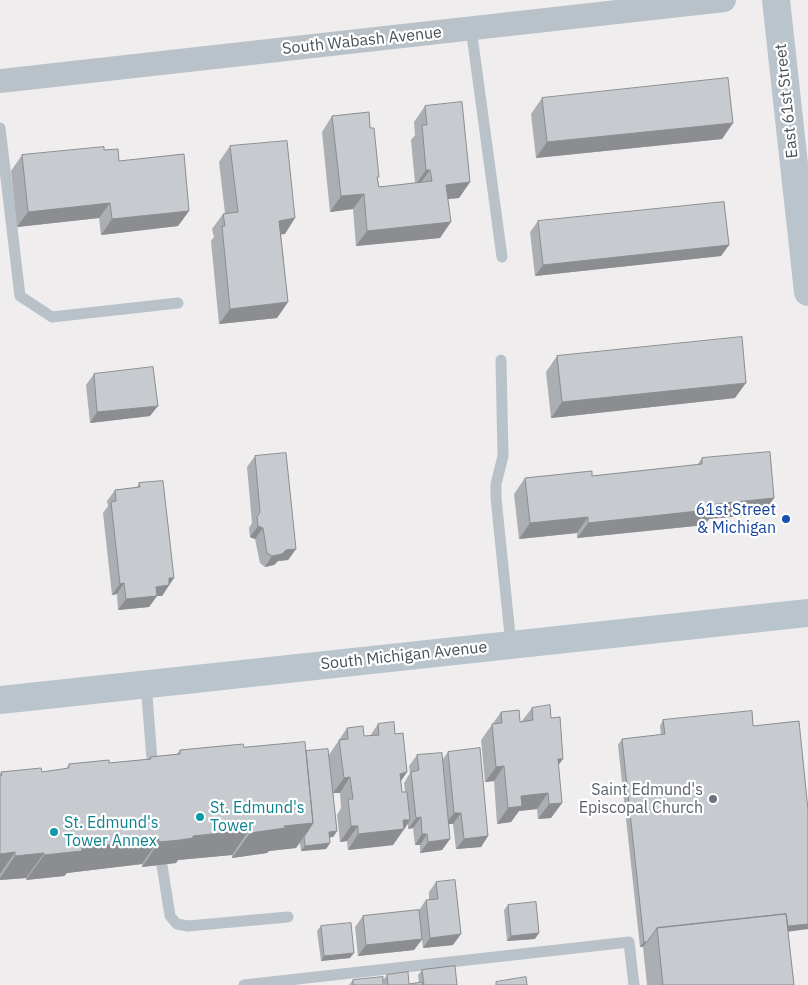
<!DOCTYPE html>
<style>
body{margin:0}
canvas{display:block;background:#efeded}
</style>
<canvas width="808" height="985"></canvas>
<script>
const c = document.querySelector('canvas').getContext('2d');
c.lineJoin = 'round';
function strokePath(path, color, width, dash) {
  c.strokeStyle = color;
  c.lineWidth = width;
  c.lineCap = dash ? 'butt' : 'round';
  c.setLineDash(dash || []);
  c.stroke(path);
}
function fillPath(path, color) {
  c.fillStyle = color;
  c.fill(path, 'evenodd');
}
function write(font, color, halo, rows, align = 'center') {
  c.font = font + ' "IBM Plex Sans",sans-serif';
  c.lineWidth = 4.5;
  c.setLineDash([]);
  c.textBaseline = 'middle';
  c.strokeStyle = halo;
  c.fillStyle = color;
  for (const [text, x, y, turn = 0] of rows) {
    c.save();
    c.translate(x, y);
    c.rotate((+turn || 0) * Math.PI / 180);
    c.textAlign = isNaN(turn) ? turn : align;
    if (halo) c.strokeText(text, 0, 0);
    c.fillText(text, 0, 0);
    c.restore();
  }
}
strokePath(new Path2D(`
 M471,28L502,257
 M0,128L20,296L52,317L178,303
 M501,360L503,456L496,484V498L511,645
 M146,684L153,772
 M162,865L170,916L177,924L188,926L288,917
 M244,985L629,942L634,985`), '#b9c2c9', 11);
strokePath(new Path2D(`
 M0,81L724,0`), '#b9c2c9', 24);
strokePath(new Path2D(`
 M776,0L808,292
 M0,700L808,613`), '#bac4cd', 28);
fillPath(new Path2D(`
 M542,98L733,123L722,139L536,158L531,114Z
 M425,106L470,182L459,198L448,199L440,238L356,246L353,209L330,212L322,132L332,116L370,128L379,187L415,183L411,140L415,135L414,122Z
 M230,146L285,234H281L288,302L277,318L219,324L211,241L214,237L212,229L223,214L225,213L219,162Z
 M104,150L119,161L189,211L178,226L101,235L99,218L17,227L11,171L22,155Z
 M538,221L729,245L721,256L535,276L530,232Z
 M557,356L735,398L551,418L546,372Z
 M94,374L150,416L90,423L86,385Z
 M255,456L296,549L288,560L278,561L274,565L265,567L260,563L255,539L250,537L249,528L252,523L247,467Z
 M702,458L774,498L763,514L709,519L705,525L577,538V533L519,539L514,494L525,478L592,476L697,465Z
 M139,483L169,584L162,596H157L149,607L118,610L117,594L112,595L103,513L108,506L107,501L115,490L137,487Z
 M532,708L551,718L558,766L562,803L551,818L538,819L537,809L519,811L511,822L497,824L494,781L485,782L481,740L501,712L520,722L522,721Z
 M663,720L753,726L808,810V929L788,932L794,985H647L643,947H640L618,745L622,739L661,735L660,726Z
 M378,724L395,734L407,772L401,781L402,792H405L404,783L410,773L409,766L417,755L443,759L448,752L488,836L481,847L456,849L453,824H449L450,839L442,850L420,853V845H415L413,828L408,829V824L393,845L348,850L347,841L340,842L337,815L341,808L340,793H333L337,831L333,837H329L330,843L326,849L301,851L300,843L296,848L269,851L267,853L232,858V855L178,860L176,863L142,867V864L67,873L64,876L26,880V878L0,880V774L1,772H42L66,769L69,764L109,763L149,759L150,757L177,754L180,750L244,747L306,751L329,755L347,728L364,736H370Z
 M436,882L453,945L423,948L422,940L414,950L358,956L355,927L363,916L419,910L426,900H429V892Z
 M508,905L535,939L507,941L504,910Z
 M321,926L350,958L321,961L317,931Z
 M422,970L457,985H384L383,980L387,975L409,984L419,983L418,975Z
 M353,980V985H349Z`), '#abaeb2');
fillPath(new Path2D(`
 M733,123L722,139L536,158L547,142Z
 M426,170H430L419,185L415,186Z
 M470,182L459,198L436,200L446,185Z
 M364,194L353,209L330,212L341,196Z
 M110,203L99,218L17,227L28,212Z
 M189,211L178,226L101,235L112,219Z
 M295,218L285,234L268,236L279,221Z
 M451,222L440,238L356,246L367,231Z
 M729,245L721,256L535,276L543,265Z
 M288,302L277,318L219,324L230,309Z
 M746,383L735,398L551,418L562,402Z
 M158,406L150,416L90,423L97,412Z
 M774,498L763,514L709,519L705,525L577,538L588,523L716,504Z
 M588,517L577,533L519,539L530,523Z
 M258,526L263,528L255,539L250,537Z
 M296,549L288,560L278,561L274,565L265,567L272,556L286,550Z
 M169,578H174L162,596H157L149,607L118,610L126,599L156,587Z
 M124,583L117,594L112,595L120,584Z
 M558,759H563L552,774Z
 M504,766L494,781L485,782L496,767Z
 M407,772L396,788L400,774Z
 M350,777L340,793H333L344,778Z
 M548,793L537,809L519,811L511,822L497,824L508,808L521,796Z
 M562,803L551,818L538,819L549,804Z
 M454,813H461L453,824H446Z
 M421,817L413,828L408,829L416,818Z
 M403,820H410L393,845L348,850L358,834Z
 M313,823L296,848L269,851L267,853L232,858L250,833L284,826Z
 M351,826H358L347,841L340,842Z
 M249,830L232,855L178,860L176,863L142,867L159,842L193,836Z
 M337,831L333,837L325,838L329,832Z
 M422,834H427L420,845H415Z
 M488,836L481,847L456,849L464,839Z
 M159,839L142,864L67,873L64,876L26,880L44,855L82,848Z
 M450,839L442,850L420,853L428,842Z
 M330,843L326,849L301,851L305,846Z
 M15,852L0,874V854Z
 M44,853L26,878L0,880V878L15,856Z
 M808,924V929L659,945L658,940Z
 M539,933L535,939L507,941L511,936Z
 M461,934L453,945L423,948L430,938Z
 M422,939L414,950L358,956L366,945Z
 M644,942H647L643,947H640Z
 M354,953L350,958L321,961L324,956Z`), '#8b8d91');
const building = new Path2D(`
 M728,78L733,123L547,142L542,98Z
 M462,102L470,182L446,185L451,222L367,231L364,194L341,196L332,116L369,112L370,128H374L379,177H377L379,187L432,181L430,170H426L422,125H427L425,106Z
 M287,141L295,218L279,221L288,302L230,309L222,226H225L223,214L238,212L230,146Z
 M104,147V150L118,149L119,161L184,154L189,211L112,219L110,203L28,212L22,155Z
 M724,202L729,245L543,265L538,221Z
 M742,337L746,383L562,402L557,356Z
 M153,367L158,406L97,412L94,374Z
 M770,452L774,498L716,504V509L588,523V517L530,523L525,478L592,471V476L702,464V458Z
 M286,453L296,549L286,550L282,554L272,556L267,553L263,528L258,526L257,517L260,512L255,456Z
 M163,481L174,578H169V585L156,587L157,596L126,599L124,583L120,584L111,502L116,501L115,490L140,487L139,483Z
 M550,705L551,718L560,717L563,759H558L562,803L549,804L548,793L521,796L522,806L508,808L504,766L496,767L492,724L502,723L501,712L519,710L520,722L533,720L532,708Z
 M752,711L753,726L799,721L808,810V924L788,926L786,914L657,928L647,942H644L622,739L665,734L663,720Z
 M394,722L395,734L403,733L407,772L400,774L402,792H407L410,820H403L404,829L358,834V826H351L348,799H353L350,777L344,778L339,740L348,739L347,728L363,726L364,736L379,735L378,724Z
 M305,742L313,823L284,826L285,828L250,833L249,830L193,836V838L180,840L159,842V839L82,848V851L44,855V853L15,856V852L0,854V776L2,775L1,772L41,768L42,772L69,768V764L109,760V763L151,759L150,757L180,754V750L243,744L244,747Z
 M480,748L488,836L464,839L461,813H454L448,752Z
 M328,749L337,831L329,832L330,843L305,846L304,837L313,823L306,751Z
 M442,753L450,839L428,842L427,834H422L421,817L416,818L411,772L419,770L417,755Z
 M455,880L461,934L430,938L426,900L438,899L436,882Z
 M536,902L539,933L511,936L508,905Z
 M419,910L422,939L366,945L363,916Z
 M786,914L794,985H663L657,928Z
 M351,923L354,953L324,956L321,926Z
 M455,966L457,985H424L422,970Z
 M408,972L409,984L422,982L423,985H388L387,975Z
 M383,977V985H353V980Z
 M526,977L527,985H496V982Z`);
fillPath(building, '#c7cacf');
strokePath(building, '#8b8d91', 1);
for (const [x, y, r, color] of [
 [786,519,5,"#1a4fb4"],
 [713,799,5,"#6b7280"],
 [200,817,5,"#0f9aa8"],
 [54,832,5,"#0f9aa8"]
]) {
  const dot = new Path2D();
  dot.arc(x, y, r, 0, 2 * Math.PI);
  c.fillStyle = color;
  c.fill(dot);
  strokePath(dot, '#fff', 2);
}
write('16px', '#475159', '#fff', [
 ["South Wabash Avenue",362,41,-6],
 ["East 61st Street",787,101,-96],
 ["South Michigan Avenue",404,656,-6]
]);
write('16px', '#164399', '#fff', [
 ["61st Street",776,510],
 ["& Michigan",776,528]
], 'right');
write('16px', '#5b616d', '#fff', [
 ["Saint Edmund's",703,790],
 ["Episcopal Church",703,808]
], 'right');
write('16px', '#0d838f', '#fff', [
 ["St. Edmund's",210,808],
 ["Tower",210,826],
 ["St. Edmund's",64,823],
 ["Tower Annex",64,841]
], 'left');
</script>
